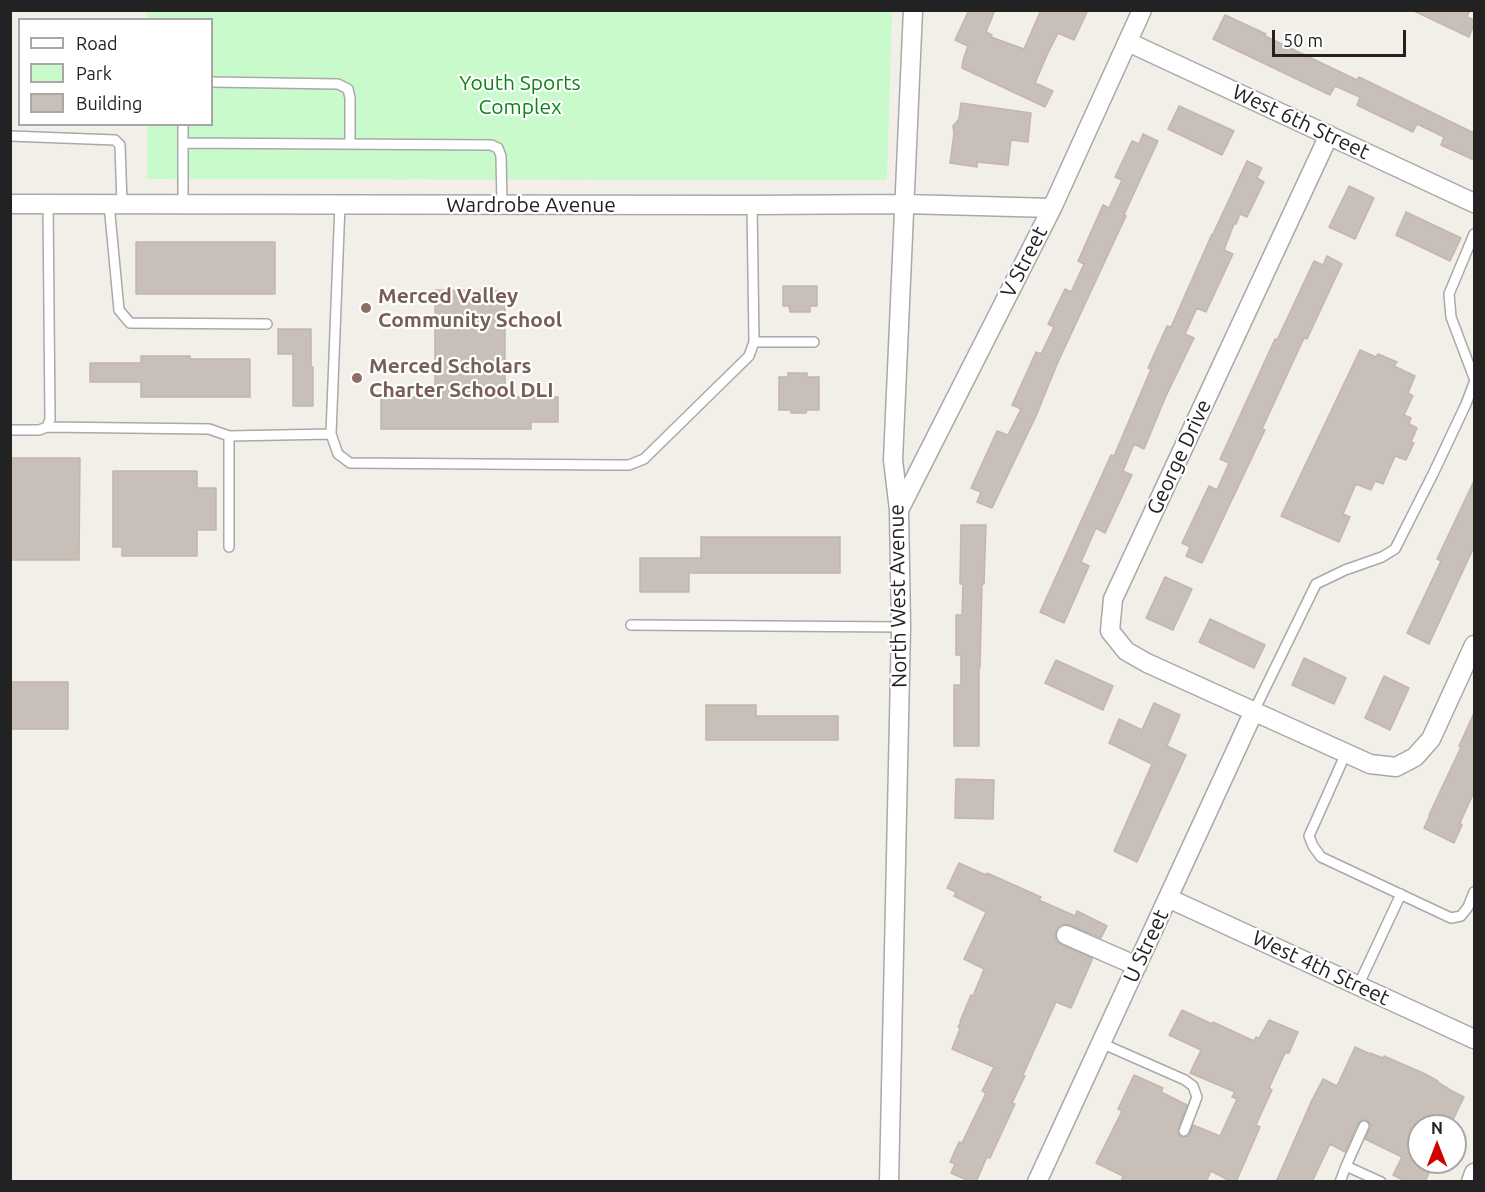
<!DOCTYPE html>
<style>
body{margin:0}
#map{position:relative;width:1485px;height:1192px;overflow:hidden;background:#f2efe9;font-family:Ubuntu,sans-serif}
canvas{display:block}
.frame{position:absolute;inset:0;border:12px solid #222;pointer-events:none}
.legend{position:absolute;left:18px;top:18px;width:195px;height:108px;box-sizing:border-box;background:#fff;border:2px solid #a7a7a7;margin:0;padding:8px 10px;list-style:none;font-size:18px;color:#222}
.legend li{display:flex;align-items:center;gap:12px;height:30px}
.legend b{width:30px;border:2px solid #a7a7a7}
.north{position:absolute;left:1407px;top:1114px;width:60px;height:60px;box-sizing:border-box;background:#fff;border:2px solid #a7a7a7;border-radius:50%;rotate:0deg;font-size:16px;font-weight:700;line-height:24px;text-align:center;color:#222}
.north::after{content:'';display:block;margin:auto;width:21px;height:27px;background:#d40000;clip-path:polygon(50% 0,100% 100%,50% 72%,0 100%)}
.scale{position:absolute;left:1272px;top:30px;width:134px;height:27px;box-sizing:border-box;border:3px solid #222;border-top:0;padding-left:8px;font-size:18px;line-height:21px;white-space:nowrap;color:#222;-webkit-text-stroke:4px #fff;paint-order:stroke}
</style>
<div id="map">
<canvas width="1485" height="1192"></canvas>
<div class="frame"></div>
<ul class="legend">
<li><b style="height:8px;background:#fff"></b>Road</li>
<li><b style="height:16px;background:#c8facc"></b>Park</li>
<li><b style="height:16px;background:#c7bfb8"></b>Building</li>
</ul>
<div class="north">N</div>
<div class="scale">50 m</div>
</div>
<script>
const c = document.querySelector('canvas').getContext('2d');
c.lineJoin = 'round';
function fillPath(path, color) {
  c.fillStyle = color;
  c.fill(path, 'evenodd');
}
function strokePath(path, color, width, dash) {
  c.strokeStyle = color;
  c.lineWidth = width;
  c.lineCap = dash ? 'butt' : 'round';
  c.setLineDash(dash || []);
  c.stroke(path);
}
function write(font, color, halo, rows, align = 'center') {
  c.font = font + ' Ubuntu,sans-serif';
  c.lineWidth = 4.5;
  c.setLineDash([]);
  c.textBaseline = 'middle';
  c.strokeStyle = halo;
  c.fillStyle = color;
  for (const [text, x, y, turn = 0] of rows) {
    c.save();
    c.translate(x, y);
    c.rotate((+turn || 0) * Math.PI / 180);
    c.textAlign = isNaN(turn) ? turn : align;
    if (halo) c.strokeText(text, 0, 0);
    c.fillText(text, 0, 0);
    c.restore();
  }
}
fillPath(new Path2D(`
 M147,11H892L887,180L147,179V125L212,124V20L147,19Z`), '#c8facc');
const building = new Path2D(`
 M969,10H995L986,32L992,35L991,37L1024,49L1041,10H1088L1074,40L1058,33L1047,55L1035,83L1053,91L1045,107L962,68L963,60L968,46L955,40Z
 M1412,10H1470L1467,17L1474,20V25L1469,37Z
 M1225,15L1266,34L1265,36L1357,80L1359,77L1474,133V160L1441,145L1444,137L1417,124L1413,132L1357,105L1360,97L1335,86L1330,95L1213,39Z
 M961,103L1031,113L1028,142L1011,140L1008,165L977,162V167L950,163L954,133L953,126L959,119Z
 M1179,106L1234,131L1222,155L1168,129Z
 M1143,134L1158,141L1124,215L1126,216L1058,362L1036,416L992,508L977,502L981,492L971,488L997,431L1008,435L1021,409L1012,405L1036,352L1041,354L1054,327L1048,324L1065,289L1071,292L1084,264L1078,261L1103,205L1109,208L1122,180L1115,177L1132,141L1139,144Z
 M1247,161L1262,168L1257,178L1264,182L1247,217L1240,214L1236,224H1234L1224,250L1233,254L1206,312L1197,308L1185,334L1194,338L1166,396L1144,449L1134,444L1123,471L1132,475L1105,533L1096,528L1081,562L1089,566L1064,623L1040,612L1111,455L1114,456L1151,369L1148,368L1167,326L1171,327L1212,234H1213Z
 M1349,186L1374,198L1355,239L1329,227Z
 M1406,212L1461,238L1450,261L1396,235Z
 M136,242H275V294H136Z
 M1327,256L1342,264L1307,339L1304,338L1262,429L1265,430L1202,563L1186,556L1190,547L1182,543L1209,486L1217,490L1229,463L1220,459L1275,339L1277,340L1314,261L1323,265Z
 M783,286H817V306H810V312H790L789,306H783Z
 M435,290L505,291V397H558V422H531V429H381V397H435Z
 M278,329H311V367H313V406H293V354H278Z
 M1360,350L1376,357L1378,354L1397,362L1394,366L1415,376L1408,393L1413,396L1404,415L1411,418L1409,424L1417,428L1411,442L1414,443L1406,460L1395,456L1383,484L1375,481L1371,490L1356,484L1343,514L1350,517L1339,542L1281,516Z
 M141,356H190V359H250V397H141V382H90V363H141Z
 M788,373H807V377H819V410H807L806,413H791V410H779V377H788Z
 M10,458H80L79,560H10Z
 M113,471H197V488H216V530H197V556H122V547H113Z
 M1474,481V547L1429,644L1407,633L1441,561L1437,559Z
 M961,525H986L984,584H982L980,667H979V746H954V685H961V655H956V615H962L963,584H960Z
 M701,537H840V573H689V592H640V558H701Z
 M1165,577L1192,589L1173,630L1146,618Z
 M1210,619L1265,645L1254,668L1199,642Z
 M1304,658L1346,678L1334,704L1292,685Z
 M1056,660L1113,686L1103,710L1045,683Z
 M1384,676L1409,688L1390,730L1365,718Z
 M10,682H68V729H10Z
 M1154,703L1180,715L1167,746L1186,755L1137,862L1114,851L1152,764L1109,743L1119,719L1142,730Z
 M706,705H756V716H838V740H706Z
 M1474,713V792L1460,823L1462,825L1454,843L1424,828L1430,815H1429L1461,747L1459,746Z
 M956,779L994,780L993,819L955,818Z
 M959,863L986,875L987,873L1041,897L1039,900L1075,916L1077,911L1107,926L1101,938L1070,925L1064,924L1059,926L1056,930L1055,936L1057,942L1062,945L1092,958V960L1071,1008L1056,1002L1023,1075L1025,1076L1012,1103L1015,1104L990,1158L987,1157L976,1182H971L951,1173L955,1164L950,1162L959,1142L962,1143L986,1093L982,1091L994,1067L952,1049L960,1029L958,1027L961,1022L960,1021L971,995L973,996L984,969L964,959L986,912L954,896L956,892L947,888Z
 M1182,1010L1212,1024L1213,1022L1254,1041L1256,1037L1259,1038L1269,1020L1298,1032L1289,1053H1285L1269,1088L1272,1090L1256,1125L1260,1127L1236,1182H1232L1211,1171L1206,1182H1121L1123,1176L1096,1163L1122,1111L1118,1109L1134,1075L1163,1088L1161,1092L1187,1105L1178,1129V1135L1182,1137L1189,1136L1193,1125L1220,1136L1237,1099L1232,1097L1235,1092L1190,1073L1201,1050L1169,1035Z
 M1355,1047L1370,1054V1053L1383,1058L1384,1056L1423,1073L1438,1081L1437,1082L1449,1089H1448L1464,1097L1450,1126H1419V1162H1434L1425,1182H1407L1393,1175L1402,1157L1365,1139L1371,1126L1369,1122L1364,1119L1358,1123L1345,1152L1330,1144L1312,1182H1276L1312,1100L1323,1079L1337,1086Z`);
fillPath(building, '#c7bfb8');
strokePath(building, '#c4b6ab', 1.5);
const service = new Path2D(`
 M212,82L338,84L348,89L350,98V144
 M183,124V204
 M10,136L115,140L120,145L122,204
 M183,143L491,145L498,148L501,156L502,205
 M109,204L119,310L130,323L267,324
 M340,204L331,434L338,454L350,463L615,465H629L644,459L749,356L754,342L752,205
 M1474,234L1449,294L1451,317L1474,378
 M754,342H814
 M47,427L209,429L229,436L331,434
 M10,430H39L47,427L50,419L48,204
 M229,547V436
 M631,625L901,627
 M1254,711L1316,584L1345,570L1382,557L1395,549L1433,474L1466,404L1474,383
 M1346,753L1309,836L1313,846L1321,857L1451,918L1461,916L1468,907L1474,892
 M1358,986L1401,894
 M1101,1043L1185,1080L1193,1086L1197,1097L1184,1131
 M1346,1166L1364,1126
 M1340,1182L1346,1166L1381,1182`);
const minor = new Path2D(`
 M1128,42L1474,203
 M1329,135L1113,599L1110,631L1126,651L1147,663L1370,764L1396,767L1415,757L1431,739L1474,645
 M10,204L752,205L905,204L1052,208
 M899,510L1052,208L1142,10
 M1168,898L1474,1039
 M1066,935L1137,966
 M889,1182L901,627L899,510L893,460L913,10
 M1037,1182L1254,711
 M1471,1182L1474,1173`);
strokePath(service, '#a9a9a9', 12);
strokePath(minor, '#a9a9a9', 21);
strokePath(service, '#fff', 9);
strokePath(minor, '#fff', 18);
for (const [x, y, r, color] of [
 [366,308,6,"#8d6e63"],
 [357,378,6,"#8d6e63"]
]) {
  const dot = new Path2D();
  dot.arc(x, y, r, 0, 2 * Math.PI);
  c.fillStyle = color;
  c.fill(dot);
  strokePath(dot, '#fff', 2);
}
write('21px', '#0c8416', '#fff', [
 ["Youth Sports",520,83],
 ["Complex",520,107]
]);
write('21px', '#222', '#fff', [
 ["West 6th Street",1301,122,25],
 ["Wardrobe Avenue",531,205],
 ["V Street",1024,262,-63],
 ["George Drive",1179,457,-65],
 ["North West Avenue",898,596,-91],
 ["U Street",1146,946,-65],
 ["West 4th Street",1321,968,25]
]);
write('bold 21px', '#785e54', '#fff', [
 ["Merced Valley",378,296],
 ["Community School",378,320],
 ["Merced Scholars",369,366],
 ["Charter School DLI",369,390]
], 'left');
</script>
